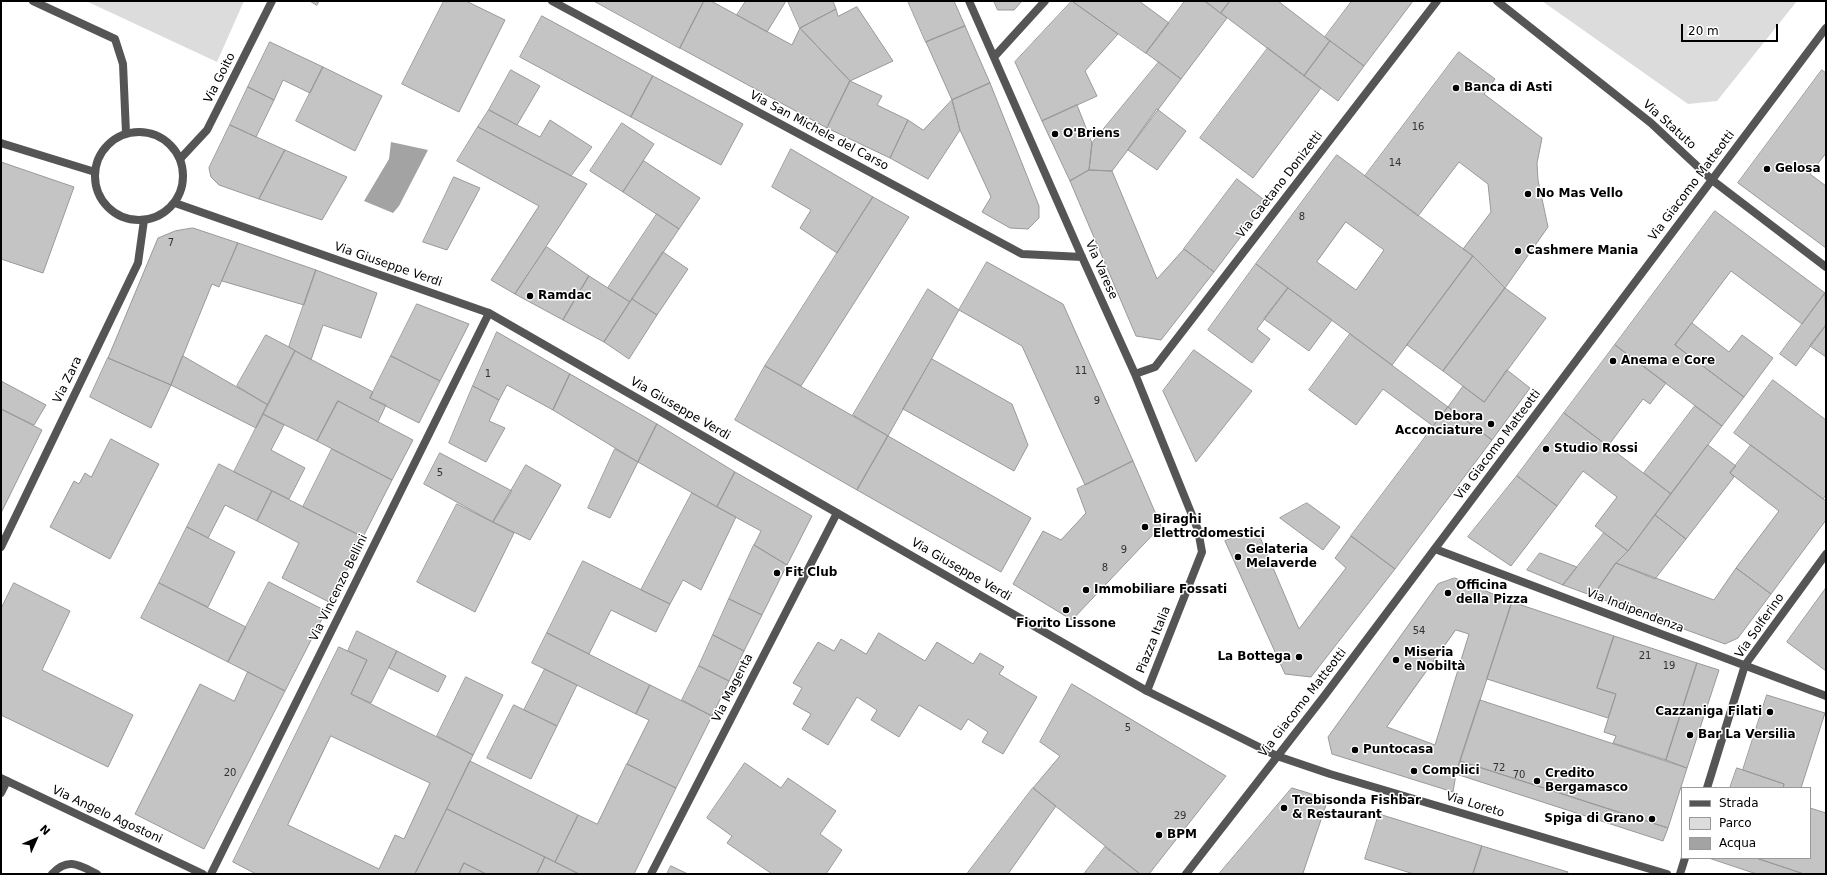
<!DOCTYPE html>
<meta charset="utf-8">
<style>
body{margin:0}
#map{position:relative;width:1827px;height:875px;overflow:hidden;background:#fff;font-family:"DejaVu Sans",sans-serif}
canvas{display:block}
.frame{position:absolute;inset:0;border:2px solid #000;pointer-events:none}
.legend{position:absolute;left:1681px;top:787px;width:130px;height:72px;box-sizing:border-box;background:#fff;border:1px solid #999;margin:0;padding:5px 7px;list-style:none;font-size:12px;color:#000}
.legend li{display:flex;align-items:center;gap:8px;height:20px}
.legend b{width:20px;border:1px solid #999}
.north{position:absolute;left:16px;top:819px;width:40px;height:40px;-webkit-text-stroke:3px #fff;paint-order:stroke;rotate:45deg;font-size:11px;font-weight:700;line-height:16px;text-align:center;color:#000}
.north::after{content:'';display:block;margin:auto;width:14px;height:18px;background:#000;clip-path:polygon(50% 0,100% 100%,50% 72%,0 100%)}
.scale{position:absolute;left:1681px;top:24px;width:97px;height:18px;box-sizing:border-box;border:2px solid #000;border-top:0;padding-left:5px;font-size:12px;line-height:14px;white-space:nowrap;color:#000;-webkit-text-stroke:3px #fff;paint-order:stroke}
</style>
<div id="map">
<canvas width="1827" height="875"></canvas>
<div class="frame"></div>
<ul class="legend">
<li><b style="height:5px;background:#555"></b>Strada</li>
<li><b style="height:11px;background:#dcdcdc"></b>Parco</li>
<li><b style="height:11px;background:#a3a3a3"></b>Acqua</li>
</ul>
<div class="north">N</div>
<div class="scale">20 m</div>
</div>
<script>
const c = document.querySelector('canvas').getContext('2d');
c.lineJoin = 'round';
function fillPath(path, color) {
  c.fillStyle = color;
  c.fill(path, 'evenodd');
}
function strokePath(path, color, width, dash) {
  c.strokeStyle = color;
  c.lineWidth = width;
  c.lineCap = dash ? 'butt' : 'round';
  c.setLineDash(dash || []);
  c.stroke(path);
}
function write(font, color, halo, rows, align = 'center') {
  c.font = font + ' "DejaVu Sans",sans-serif';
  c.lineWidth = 3;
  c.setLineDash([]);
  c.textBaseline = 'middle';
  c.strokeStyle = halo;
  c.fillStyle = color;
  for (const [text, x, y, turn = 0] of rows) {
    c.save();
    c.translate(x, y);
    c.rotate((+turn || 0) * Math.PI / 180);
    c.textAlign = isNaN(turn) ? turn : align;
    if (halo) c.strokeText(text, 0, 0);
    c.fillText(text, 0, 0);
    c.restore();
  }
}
fillPath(new Path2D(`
 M86,1H244L217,62Z
 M1542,1H1797L1717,101L1688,104Z`), '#dcdcdc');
fillPath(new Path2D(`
 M391,142L428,150L399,206L393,213L364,201L389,159Z`), '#a3a3a3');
const building = new Path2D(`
 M310,1H319L317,5Z
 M444,1H466L505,20L459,112L402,84Z
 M594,1H704L680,48Z
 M704,1H711L792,45L800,28L850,81L827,128L680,48Z
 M746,1H786L767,32L737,15Z
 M788,1H833L836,9L800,28Z
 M908,1H954L965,26L926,42Z
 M994,1H1022L1014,10H998Z
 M1072,1H1139L1169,23L1146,53Z
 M1072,1L1118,34L1085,71L1097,96L1042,121L1015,62Z
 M1185,1H1205L1227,18L1181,79L1146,53Z
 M1205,1H1230L1221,13Z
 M1230,1H1278L1330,41L1304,76L1221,13Z
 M1352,1H1413L1364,66L1325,37Z
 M857,7L893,61L850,81L800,28L836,9L838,16Z
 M542,16L653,76L631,117L520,57Z
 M965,26L990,83L952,100L926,42Z
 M1330,41L1364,66L1338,101L1304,76Z
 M270,42L323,67L310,93L283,80L274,100L248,87Z
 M1268,48L1321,88L1253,178L1200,138Z
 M1459,52L1495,79L1484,94L1542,138L1537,163L1538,180L1548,227L1505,288L1473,256L1463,249L1491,212L1488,184L1459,162L1418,216L1365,176Z
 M1159,62L1181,79L1112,171L1089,170L1092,143Z
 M323,67L382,96L355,151L296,121Z
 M511,70L540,86L517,125L489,110Z
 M1822,70L1826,73V153L1810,174L1826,186V248L1738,183Z
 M653,76L743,124L721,165L631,117Z
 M850,81L882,96L877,105L908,120L890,158L827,128Z
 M990,83L1039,206V218L1028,229L1010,228L982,212L991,197L960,130L952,100Z
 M248,87L274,100L256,137L230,125Z
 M952,100L960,130L928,179L890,158L908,120L923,130Z
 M1077,105L1092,143L1089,170L1070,181L1042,121Z
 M1157,109L1186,131L1157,170L1128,150Z
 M489,110L540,137L550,120L592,147L571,176L478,127Z
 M622,123L654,144L623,192L590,171Z
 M230,125L285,150L259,199L219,185L211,177L209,168Z
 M478,127L587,184L515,294L491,280L539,206L457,161Z
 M791,149L873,197L837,253L800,228L811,210L772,187Z
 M285,150L347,177L322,220L259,199Z
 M1337,155L1473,256L1392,365L1256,264ZM1346,222L1384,250L1356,290L1317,262Z
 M644,161L700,198L679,229L623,192Z
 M1,162L74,187L43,273L1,259Z
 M1089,170L1112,171L1157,279L1184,249L1214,272L1161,340L1136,336L1070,181Z
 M454,177L480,188L447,250L423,242Z
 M1237,179L1267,202L1214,272L1184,249Z
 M873,197L909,217L801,386L765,366Z
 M1715,211L1825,293L1802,324L1731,271L1675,345L1744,397L1722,426L1615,345Z
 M657,214L679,229L630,302L608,288Z
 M193,228L238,243L219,287L212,284L171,385L108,358L158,238L175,231Z
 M238,243L316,270L304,305L222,281Z
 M547,247L589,276L563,320L515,294Z
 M663,252L688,269L657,315L632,299Z
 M1473,256L1505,288L1443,371L1407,345Z
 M987,262L1063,304L1133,461L1085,485L1022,346L959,310Z
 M1256,264L1288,288L1257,329L1270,339L1252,363L1208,330Z
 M316,270L377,293L361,338L323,325L311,360L289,347Z
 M589,276L630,302L604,342L563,320Z
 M1288,288L1332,320L1309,351L1264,319Z
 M1505,288L1546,318L1484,402L1443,371Z
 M928,289L959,310L888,436L853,415Z
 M1825,293L1826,325L1796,366L1780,354Z
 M632,299L657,315L629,359L604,342Z
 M417,304L469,324L440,381L391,356Z
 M1692,323L1729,352L1742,335L1773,358L1744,397L1675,345Z
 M1826,325V357L1810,346Z
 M497,332L570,374L553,410L507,385L499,400L473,386Z
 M1350,334L1448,407L1433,426L1383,389L1356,425L1309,390Z
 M266,335L289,347L295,351L268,405L237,386Z
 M1615,345L1666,383L1650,404L1643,399L1608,446L1564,413Z
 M1194,350L1252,391L1196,462L1163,391Z
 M295,351L373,392L370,398L386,405L378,422L338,401L317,441L263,414Z
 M183,356L268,405L256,428L171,385Z
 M391,356L440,381L419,423L370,398Z
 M108,358L171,385L151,428L90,397Z
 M932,359L1012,404L1028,445L1014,471L903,409Z
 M765,366L888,436L857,490L735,420Z
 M1507,370L1530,388L1492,440L1448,407L1463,386L1484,402Z
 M570,374L657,424L638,462L553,410Z
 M1773,380L1826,420V495L1823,499L1734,433Z
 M1,381L46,405L34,425L1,409Z
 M473,386L499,400L489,421L505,428L486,462L449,443Z
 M338,401L413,440L392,480L317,441Z
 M1695,406L1722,426L1671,494L1644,473Z
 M1448,407L1492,440L1395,569L1351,536Z
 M1,409L42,430L1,513Z
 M1564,413L1671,494L1628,551L1595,526L1617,497L1583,471L1557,506L1517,476Z
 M263,414L284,425L271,450L305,468L289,499L234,472Z
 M657,424L735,472L717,507L638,462Z
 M888,436L1031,518L1001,572L857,490Z
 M111,439L159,464L110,559L50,527L74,481L79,484L85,473L91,477Z
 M1708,445L1736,466L1730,473L1734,477L1686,539L1655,515Z
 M1751,445L1826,501V520L1771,594L1736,568L1779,511L1730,473Z
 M332,449L392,480L363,537L303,507Z
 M615,449L638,462L610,518L588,508Z
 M440,453L512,491L493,522L424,484Z
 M1133,461L1161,526L1072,620L1013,584L1043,531L1061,540L1086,513L1077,489Z
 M219,464L272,491L257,521L225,505L208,538L187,527Z
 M526,465L561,485L530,540L493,522Z
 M735,472L812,516L787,565L754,545L761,531L717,507Z
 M1517,476L1557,506L1511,566L1468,537Z
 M272,491L363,537L331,603L282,578L299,543L257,521Z
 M692,493L736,517L701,590L683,580L670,604L641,590Z
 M1307,503L1340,527L1323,550L1280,518Z
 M457,504L514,533L475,612L417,582Z
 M1655,515L1686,539L1655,579L1616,563L1628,551Z
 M187,527L235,552L208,607L159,583Z
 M1257,530L1299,629L1346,568L1335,558L1351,536L1395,569L1311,677L1285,674L1225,541Z
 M1604,533L1628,551L1616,563L1593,596L1563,585Z
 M754,545L787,565L762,615L729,599Z
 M1540,553L1577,567L1563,585L1527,570Z
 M583,561L670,604L656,632L611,610L589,654L547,633Z
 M1616,563L1714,600L1736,568L1771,594L1738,638L1725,644L1593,596Z
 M1455,578L1512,602L1456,774L1453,792L1332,754L1328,737L1438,584ZM1456,630L1469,634L1435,745L1387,727Z
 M269,582L326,611L285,691L228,662Z
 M14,583L70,611L42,670L133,715L108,767L1,715V609Z
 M159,583L246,627L228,662L141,618Z
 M1826,588V671L1787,642Z
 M729,599L762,615L744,651L713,635Z
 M1512,602L1614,636L1597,688L1616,694L1608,718L1487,679Z
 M357,631L397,651L371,703L351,694L367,660L348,651Z
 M547,633L650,685L636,714L532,663Z
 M879,633L925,661L937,642L973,664L980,653L1004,667L999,674L1037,697L1003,754L982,742L988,732L968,719L961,730L919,705L899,737L871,720L877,710L857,697L828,745L802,729L811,714L793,704L802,688L793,683L818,642L834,651L841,639L866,654Z
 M713,635L744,651L729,681L699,666Z
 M1614,636L1697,663L1666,760L1613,743L1616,736L1604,732L1616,694L1597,688Z
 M339,647L367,660L351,694L473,755L415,874H256L233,862ZM331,736L430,783L404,839L395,835L379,869L288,825Z
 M397,651L446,676L438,692L389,668Z
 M1697,663L1719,670L1687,768L1666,760Z
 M699,666L729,681L712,716L682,700Z
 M545,669L577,685L557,726L524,710Z
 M248,672L285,691L204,849L135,814L200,684L234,701Z
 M466,677L503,695L473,755L437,736Z
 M1072,684L1226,776L1149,874H1140L1033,788L1060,756L1040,742Z
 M650,685L712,716L676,788L627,764L649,720L636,714Z
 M1767,695L1825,713L1801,788H1783L1784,784L1743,770Z
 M1480,700L1687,768L1668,828L1460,761Z
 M514,705L557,726L531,779L487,758Z
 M470,761L578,815L555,862L447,809Z
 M1460,761L1668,828L1663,841L1456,774Z
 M745,763L781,788L788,778L836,811L820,834L842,850L826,874H772L727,843L732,836L707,818Z
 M627,764L676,788L634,874H579L555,862L578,815L597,824Z
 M1737,768L1784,784L1783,788H1730Z
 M1033,788L1056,806L1008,874H967Z
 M1292,788L1328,799L1303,873L1308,874H1219Z
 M1810,808L1826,813V874H1804L1756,858H1810Z
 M447,809L545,857L537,874H486L464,863L459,874H415Z
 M1379,814L1482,846L1473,874H1414L1365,859Z
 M1482,846L1568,872L1567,874H1473Z
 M1105,847L1140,874H1084Z
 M545,857L579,874H537Z
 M1709,858H1756L1804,874H1757Z
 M464,863L486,874H459Z
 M671,866L688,874H667Z`);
fillPath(building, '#c4c4c4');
strokePath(building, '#999', 1);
strokePath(new Path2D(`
 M33,1L115,39L123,64L126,133
 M1,793L7,781
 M52,874C68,857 79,865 97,874`), '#555', 8);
strokePath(new Path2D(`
 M552,1L1022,254L1082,257
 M969,1L1082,257L1135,374L1198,530L1202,552L1147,691
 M1497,1L1651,123L1712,180L1826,267
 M994,57L1045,1
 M180,159L207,130L272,1
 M1135,374L1155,367L1437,1
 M1,547L138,263L144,220
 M1435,549L1826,696
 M1277,756L1330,774L1667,874
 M1,778L203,874
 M1707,788L1745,665L1826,554
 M211,874L489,313
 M651,874L837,513
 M1680,874L1685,858`), '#555', 8);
strokePath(new Path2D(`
 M95 176a44 44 0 1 1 88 0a44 44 0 1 1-88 0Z
 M1,143L95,172
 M175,203L489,313L1147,691L1277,756
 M1186,874L1325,695L1826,28`), '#555', 8);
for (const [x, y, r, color] of [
 [1456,88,4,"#000"],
 [1055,134,4,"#000"],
 [1767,169,4,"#000"],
 [1528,194,4,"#000"],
 [1518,251,4,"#000"],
 [530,296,4,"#000"],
 [1613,361,4,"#000"],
 [1491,424,4,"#000"],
 [1546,449,4,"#000"],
 [1145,527,4,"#000"],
 [1238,557,4,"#000"],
 [777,573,4,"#000"],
 [1086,590,4,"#000"],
 [1448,593,4,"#000"],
 [1066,610,4,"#000"],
 [1299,657,4,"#000"],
 [1396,660,4,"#000"],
 [1770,712,4,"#000"],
 [1690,735,4,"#000"],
 [1355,750,4,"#000"],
 [1414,771,4,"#000"],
 [1537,781,4,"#000"],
 [1284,808,4,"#000"],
 [1652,819,4,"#000"],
 [1159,835,4,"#000"]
]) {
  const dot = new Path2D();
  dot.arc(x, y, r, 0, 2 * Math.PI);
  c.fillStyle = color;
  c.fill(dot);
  strokePath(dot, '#fff', 1.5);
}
write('10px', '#313131', null, [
 ["16",1418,127],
 ["14",1395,163],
 ["8",1302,217],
 ["7",171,243],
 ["11",1081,371],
 ["1",488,374],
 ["9",1097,401],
 ["5",440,473],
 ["9",1124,550],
 ["8",1105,568],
 ["54",1419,631],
 ["21",1645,656],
 ["19",1669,666],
 ["5",1128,728],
 ["72",1499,768],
 ["20",230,773],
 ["70",1519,775],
 ["29",1180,816]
]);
write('12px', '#000', '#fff', [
 ["Via Goito",220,78,-63],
 ["Via Statuto",1669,125,42],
 ["Via San Michele del Carso",819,131,28],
 ["Via Gaetano Donizetti",1280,185,-52],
 ["Via Giacomo Matteotti",1692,186,-53],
 ["Via Giuseppe Verdi",388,265,19],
 ["Via Varese",1101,270,66],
 ["Via Zara",68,380,-64],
 ["Via Giuseppe Verdi",680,409,30],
 ["Via Giacomo Matteotti",1498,445,-53],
 ["Via Giuseppe Verdi",961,570,30],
 ["Via Vincenzo Bellini",339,588,-64],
 ["Via Indipendenza",1635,611,21],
 ["Via Solferino",1760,626,-55],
 ["Piazza Italia",1154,640,-68],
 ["Via Magenta",733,688,-63],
 ["Via Giacomo Matteotti",1303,703,-52],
 ["Via Loreto",1475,805,17],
 ["Via Angelo Agostoni",107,815,25]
]);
write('bold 12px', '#000', '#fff', [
 ["Banca di Asti",1464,88],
 ["O'Briens",1063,134],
 ["Gelosa",1775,169],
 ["No Mas Vello",1536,194],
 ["Cashmere Mania",1526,251],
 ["Ramdac",538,296],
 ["Anema e Core",1621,361],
 ["Debora",1483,417,"right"],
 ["Acconciature",1483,431,"right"],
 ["Studio Rossi",1554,449],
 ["Biraghi",1153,520],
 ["Elettrodomestici",1153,534],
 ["Gelateria",1246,550],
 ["Melaverde",1246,564],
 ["Fit Club",785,573],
 ["Officina",1456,586],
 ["della Pizza",1456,600],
 ["Immobiliare Fossati",1094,590],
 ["Fiorito Lissone",1066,624,"center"],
 ["Miseria",1404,653],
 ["e Nobiltà",1404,667],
 ["La Bottega",1291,657,"right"],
 ["Cazzaniga Filati",1762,712,"right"],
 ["Bar La Versilia",1698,735],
 ["Puntocasa",1363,750],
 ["Complici",1422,771],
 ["Credito",1545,774],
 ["Bergamasco",1545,788],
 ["Trebisonda Fishbar",1292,801],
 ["& Restaurant",1292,815],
 ["Spiga di Grano",1644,819,"right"],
 ["BPM",1167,835]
], 'left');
</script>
